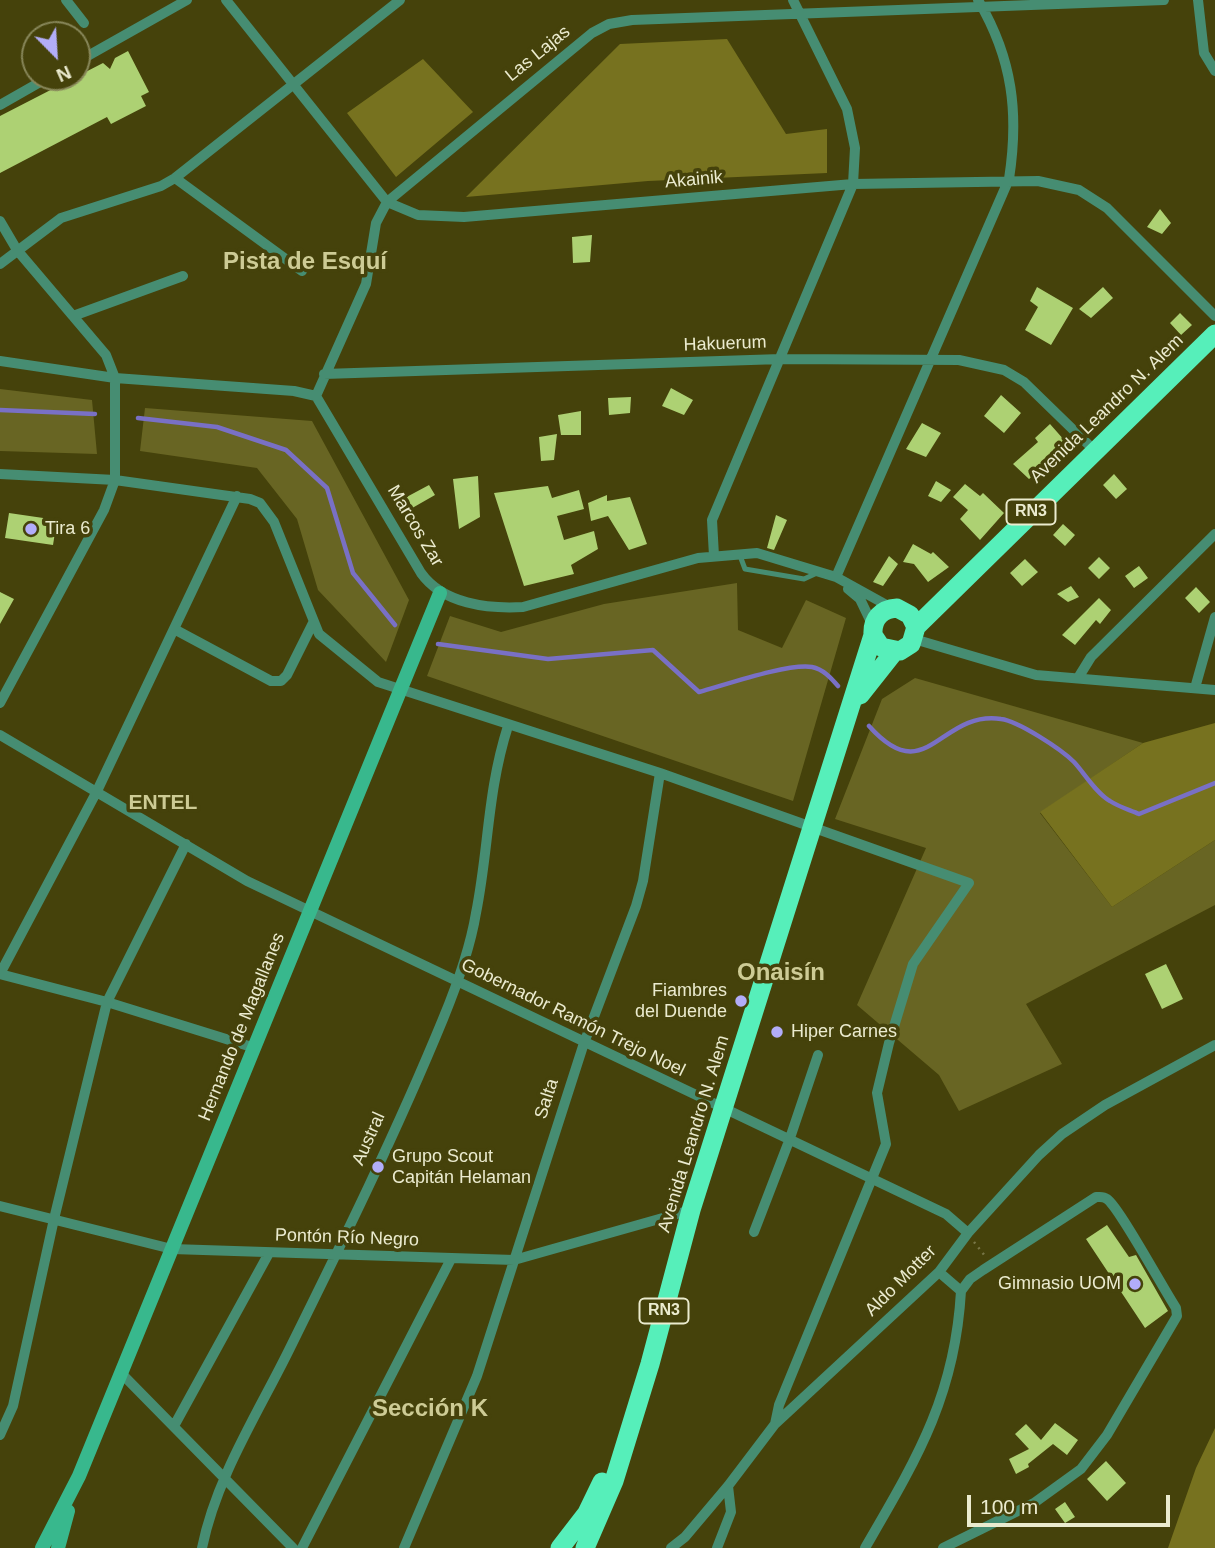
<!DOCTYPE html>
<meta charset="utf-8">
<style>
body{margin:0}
#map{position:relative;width:1215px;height:1548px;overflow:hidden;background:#45420b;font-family:Helvetica,sans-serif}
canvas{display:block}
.north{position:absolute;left:21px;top:21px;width:70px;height:70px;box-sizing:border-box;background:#45420b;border:2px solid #878659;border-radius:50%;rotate:156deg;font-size:19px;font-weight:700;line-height:28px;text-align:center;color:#ebebcf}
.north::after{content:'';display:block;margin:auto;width:24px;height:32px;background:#b2adf9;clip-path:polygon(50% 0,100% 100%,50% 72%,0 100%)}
.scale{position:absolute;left:967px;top:1495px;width:203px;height:32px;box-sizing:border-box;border:4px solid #ebebcf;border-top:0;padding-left:9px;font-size:21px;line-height:24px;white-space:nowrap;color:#ebebcf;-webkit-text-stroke:5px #45420b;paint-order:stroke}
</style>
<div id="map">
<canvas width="1215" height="1548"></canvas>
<div class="north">N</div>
<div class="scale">100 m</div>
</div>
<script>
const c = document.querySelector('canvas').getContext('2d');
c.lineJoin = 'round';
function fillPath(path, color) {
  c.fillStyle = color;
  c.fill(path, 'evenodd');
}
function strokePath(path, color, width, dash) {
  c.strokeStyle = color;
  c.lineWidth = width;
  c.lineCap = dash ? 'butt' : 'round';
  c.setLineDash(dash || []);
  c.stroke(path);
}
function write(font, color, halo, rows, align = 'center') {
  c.font = font + ' Helvetica,sans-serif';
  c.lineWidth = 7;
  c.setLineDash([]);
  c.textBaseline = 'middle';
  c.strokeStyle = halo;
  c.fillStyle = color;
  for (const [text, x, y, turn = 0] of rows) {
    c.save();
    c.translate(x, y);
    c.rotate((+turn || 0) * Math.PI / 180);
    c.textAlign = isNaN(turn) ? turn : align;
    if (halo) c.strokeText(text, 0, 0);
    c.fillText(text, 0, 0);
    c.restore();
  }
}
fillPath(new Path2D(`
 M0,389L92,400L97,454L0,451Z
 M145,408L312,421L409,600L386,662L318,590L297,519L257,468L140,451Z
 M737,583L738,630L782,648L806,600L846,618L793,801L427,676L450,616L501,632L604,604Z
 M915,678L1143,743L1040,813L1112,907L1215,840V905L1026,1004L1062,1064L959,1111L939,1075L857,1005L926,848L835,819L882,699Z`), '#686523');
fillPath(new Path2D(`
 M727,39L786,134L827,129V173L648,181L466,197L620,44Z
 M423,59L473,112L396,177L347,113Z
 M1215,723V840L1112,907L1040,812L1143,743Z
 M1215,1428V1548H1168L1196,1468Z`), '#77721f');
strokePath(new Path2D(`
 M0,410L95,414
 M138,418L217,427L286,450L327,488L353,573L395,625
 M438,644L548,659L653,650L699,692C725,685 788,663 812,667C823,669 831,678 838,686
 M869,726C927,791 939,710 1001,719C1018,721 1061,749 1074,762C1085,774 1096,793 1110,801C1119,807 1130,810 1139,814L1215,783`), '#7970c5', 4.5);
fillPath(new Path2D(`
 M128,51L149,92L141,96L146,106L111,124L107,117L0,173V116L103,63L110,69L115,58Z
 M1160,209L1171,223L1162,234L1147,227Z
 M592,235L590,262L573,263L572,237Z
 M1037,287L1073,308L1051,345L1025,330L1038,307L1030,301Z
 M1103,287L1113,298L1091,318L1079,309Z
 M1180,313L1192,325L1181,335L1170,323Z
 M671,388L693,400L684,415L662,406Z
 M1001,395L1021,413L1004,433L984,416Z
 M631,397L630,413L609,415L608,398Z
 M581,411V435H561L558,415Z
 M922,423L941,433L926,457L906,449Z
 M1050,424L1065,441L1041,464L1044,468L1029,479L1013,464L1038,442L1035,438Z
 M557,434L554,460L541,461L539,437Z
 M1114,474L1127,489L1116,499L1103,485Z
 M478,476L480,517L459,529L453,479Z
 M936,481L951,490L941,502L928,496Z
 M965,484L980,496L983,493L1004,513L980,540L960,519L968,510L953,497Z
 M429,485L435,495L407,511L401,500Z
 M548,486L552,498L579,490L584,509L557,516L564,540L594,531L598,549L571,565L574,574L524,586L494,493Z
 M607,495V501L630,497L647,544L629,550L608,516L591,521L588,503Z
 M9,513L57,520L53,545L5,538Z
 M776,515L787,520L774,550L767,548Z
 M1063,524L1075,535L1065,546L1053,535Z
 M913,544L931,554L933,552L949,567L928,582L914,564L903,562Z
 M889,556L898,564L883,586L873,582Z
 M1099,557L1110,568L1099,579L1088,568Z
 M1025,559L1038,572L1022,586L1010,573Z
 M1139,566L1148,578L1134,588L1125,576Z
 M1071,586L1079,597L1068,602L1057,594Z
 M1196,587L1210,602L1199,613L1185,598Z
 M0,592L14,599L0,624Z
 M1099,598L1111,610L1100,624L1096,620L1075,645L1062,635Z
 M1166,964L1183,999L1162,1009L1145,974Z
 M1107,1225L1129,1257L1136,1255L1168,1311L1145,1328L1086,1239Z
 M1055,1423L1078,1440L1067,1455L1053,1444L1028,1464L1029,1467L1016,1474L1009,1459L1029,1449L1015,1434L1026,1424L1041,1440Z
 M1106,1461L1126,1483L1107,1501L1087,1479Z
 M1065,1502L1075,1517L1065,1523L1055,1509Z`), '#add173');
strokePath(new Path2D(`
 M974,1242L985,1256`), '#787647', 2.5, [2, 5]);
strokePath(new Path2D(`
 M739,553L745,569L804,579L817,573`), '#468d72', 5);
strokePath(new Path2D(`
 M66,0L84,23
 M226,0L387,202L418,215L464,217L853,184L1038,181L1079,190L1107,208L1215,316
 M1198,0L1204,53L1215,71
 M77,62L187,0
 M0,105L49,77
 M175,178L302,271
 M0,221L17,250L106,355L115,378V480L104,510L0,703
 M0,264L61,218L161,186L175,178L400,0
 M73,316L183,276
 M0,361L115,378L294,391L316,396L421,573C443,604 488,609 523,607L698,558L757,553L836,577L892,608
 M324,374L781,359L959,360L1004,370L1024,382L1094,450
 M316,396L366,284L376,223L387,202L592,33L609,24L632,20L1164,0
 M0,474L115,480L250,499L260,503L274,522L319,634L378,682L660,773L969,883L913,964L889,1043L877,1093L886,1144L779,1405L775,1424
 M714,556L712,520L853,184L855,148L847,109L793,0
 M836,577L1009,179C1019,114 1013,59 978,0
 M848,589L860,599L872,624
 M174,629L271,681H281L287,675L313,623
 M914,639L1036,675L1215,690
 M1078,678L1091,657L1215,534
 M1195,688L1215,617
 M0,735L247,881L946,1214L968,1233
 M0,974L97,791L237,496
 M0,974L107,1002L255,1048
 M0,1206L172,1249L514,1260L691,1210
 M754,1232L789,1141L818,1055
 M121,1373L293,1548
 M174,1426L269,1253
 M0,1435L13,1406L54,1219L107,1002L186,844
 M202,1548C216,1478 258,1413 289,1350C343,1241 397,1131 443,1019C457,985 470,949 476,913C489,848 487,792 508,726
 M302,1548L451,1259
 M404,1548L477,1376L584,1043L636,906L643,881L660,773
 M671,1548L685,1537L728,1486L775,1424L939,1272L968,1233L1039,1155L1062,1134L1105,1105L1215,1045
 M717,1548L731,1512L728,1486
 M865,1548C916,1460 955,1397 961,1291L939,1272
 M943,1548L1034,1503L1081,1469L1107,1435L1177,1316L1176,1308C1164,1290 1119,1207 1107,1199C1103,1196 1101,1197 1096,1197L983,1270L970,1279L961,1291`), '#468d72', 10);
strokePath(new Path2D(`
 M42,1548L79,1476L440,593
 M58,1548L68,1511`), '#38b88d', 14);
strokePath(new Path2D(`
 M916,627L1215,334
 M860,695L894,652
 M560,1548L587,1513L602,1482
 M585,1548L614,1481L650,1364L691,1210L873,635C872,619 881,609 897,608L910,615L916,627L911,644L900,651L881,647L873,635`), '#56efba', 19);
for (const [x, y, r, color] of [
 [31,529,7,"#b2adf9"],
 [741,1001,7,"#b2adf9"],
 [777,1032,7,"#b2adf9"],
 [378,1167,7,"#b2adf9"],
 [1135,1284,7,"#b2adf9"]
]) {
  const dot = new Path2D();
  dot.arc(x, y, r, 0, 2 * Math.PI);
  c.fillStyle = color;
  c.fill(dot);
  strokePath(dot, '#45420b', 2.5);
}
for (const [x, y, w] of [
 [1031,512,49],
 [664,1311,49]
]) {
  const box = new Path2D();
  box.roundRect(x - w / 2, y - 12.5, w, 25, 5);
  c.fillStyle = '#45420b';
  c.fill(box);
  strokePath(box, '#ebebcf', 2);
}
write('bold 16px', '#ebebcf', null, [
 ["RN3",1031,512],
 ["RN3",664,1311]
]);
write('18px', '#ebebcf', '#45420b', [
 ["Las Lajas",538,54,-39],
 ["Akainik",694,180,-5],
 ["Hakuerum",725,344,-2],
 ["Avenida Leandro N. Alem",1107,409,-44],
 ["Marcos Zar",415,526,59],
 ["Gobernador Ramón Trejo Noel",573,1018,26],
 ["Hernando de Magallanes",242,1027,-68],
 ["Salta",547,1099,-72],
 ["Avenida Leandro N. Alem",694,1134,-73],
 ["Austral",369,1139,-66],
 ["Pontón Río Negro",347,1238,2],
 ["Aldo Motter",901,1281,-45]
]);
write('18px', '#ebebcf', '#45420b', [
 ["Tira 6",45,529],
 ["Fiambres",727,991,"right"],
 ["del Duende",727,1012,"right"],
 ["Hiper Carnes",791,1032],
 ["Grupo Scout",392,1157],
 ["Capitán Helaman",392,1178],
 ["Gimnasio UOM",1121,1284,"right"]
], 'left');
write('bold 21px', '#cdcb95', '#45420b', [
 ["ENTEL",163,803]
]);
write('bold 24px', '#cdcb95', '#45420b', [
 ["Pista de Esquí",305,262],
 ["Onaisín",781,973],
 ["Sección K",430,1409]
]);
</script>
